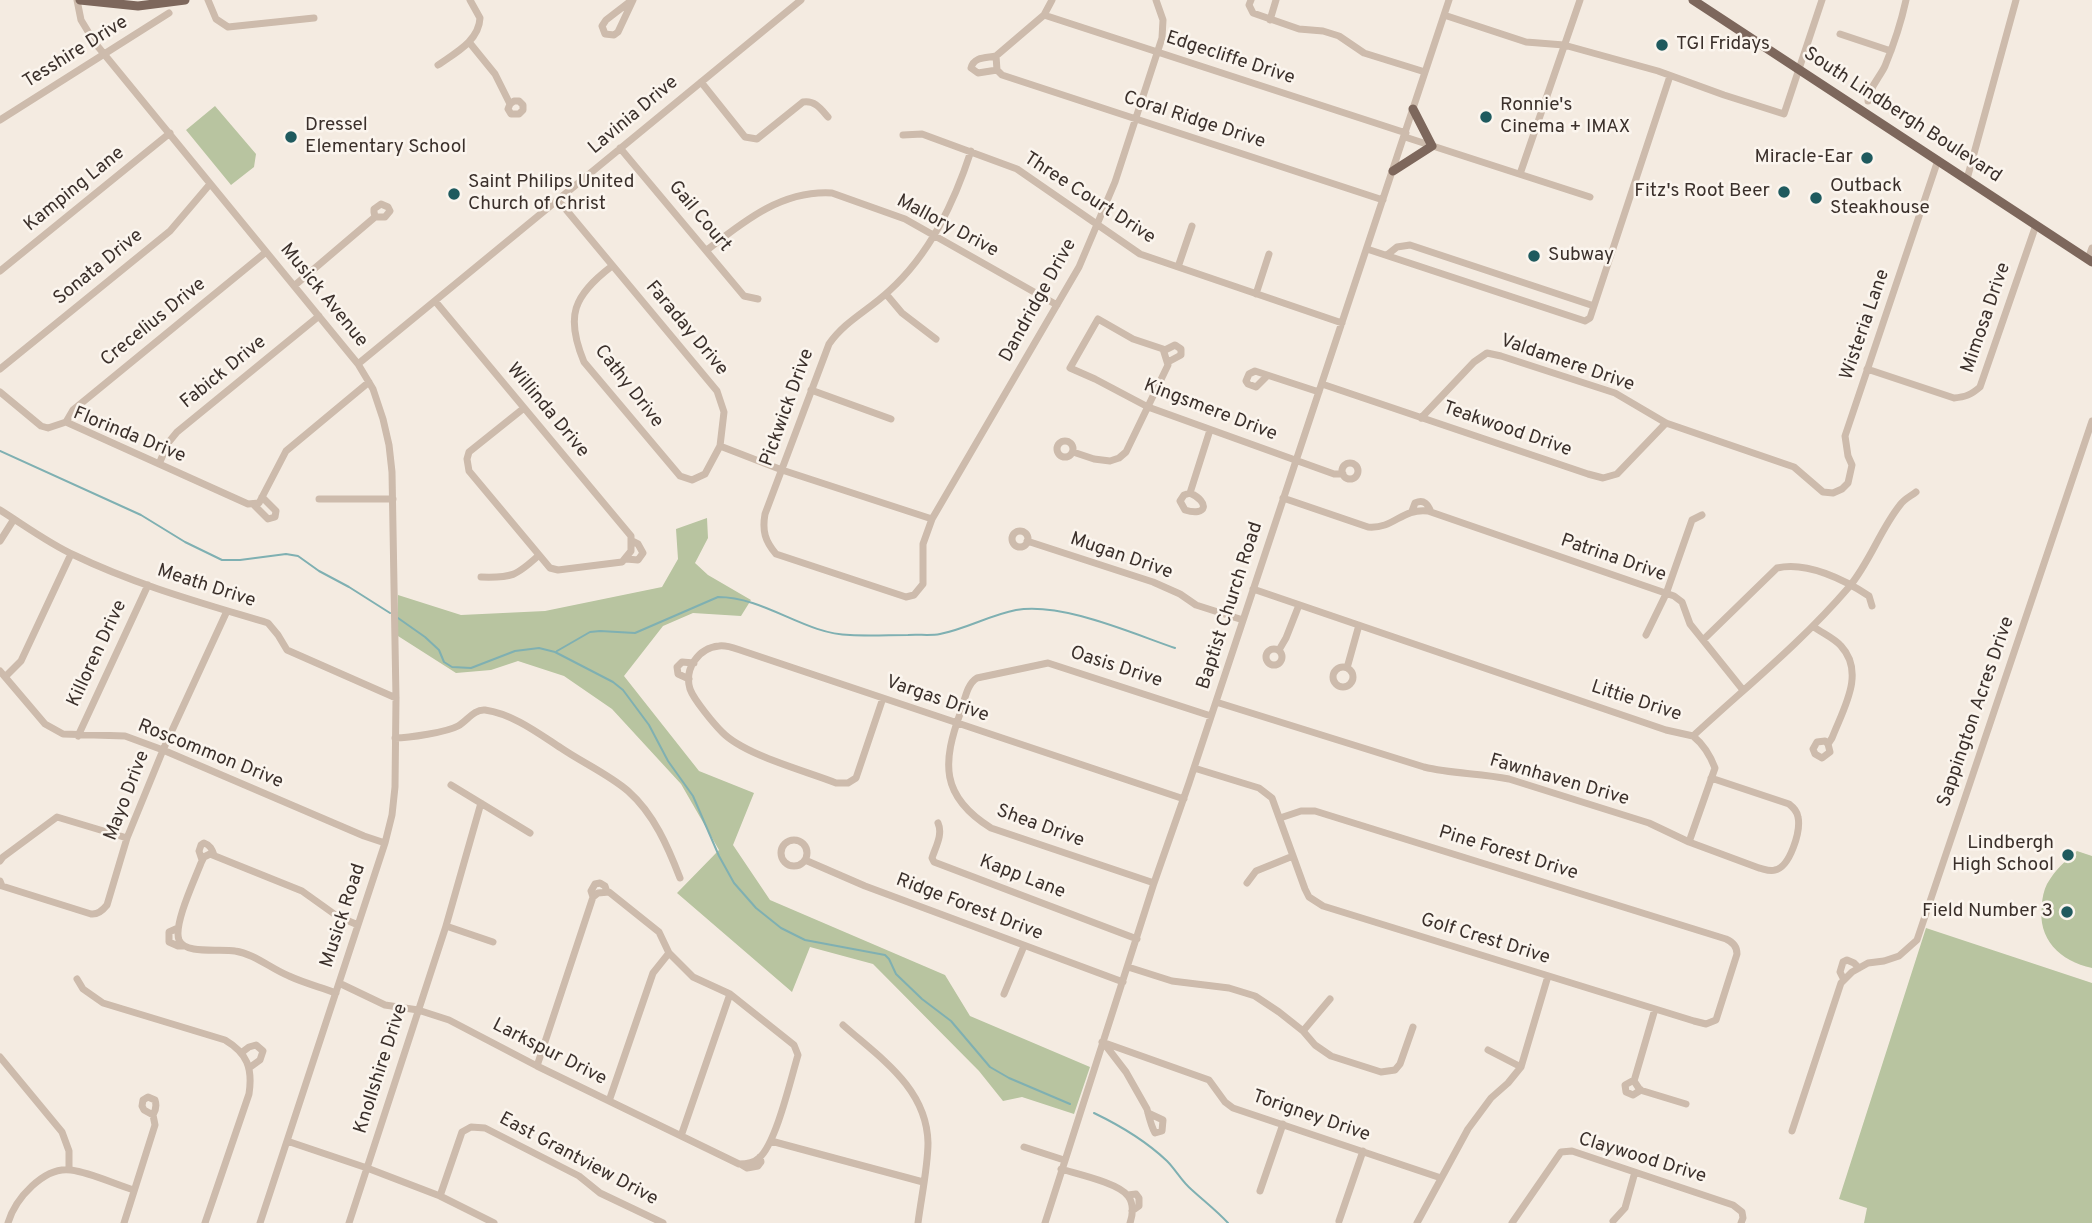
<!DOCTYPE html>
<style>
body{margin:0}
canvas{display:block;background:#f4ebe1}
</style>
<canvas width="2092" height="1223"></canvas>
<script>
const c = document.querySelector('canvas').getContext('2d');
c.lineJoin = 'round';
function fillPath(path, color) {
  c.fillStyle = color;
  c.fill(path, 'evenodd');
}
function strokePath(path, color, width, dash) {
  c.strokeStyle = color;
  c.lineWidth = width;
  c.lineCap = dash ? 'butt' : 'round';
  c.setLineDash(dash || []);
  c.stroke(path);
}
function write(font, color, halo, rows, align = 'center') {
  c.font = font + ' Overpass,sans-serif';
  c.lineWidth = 5;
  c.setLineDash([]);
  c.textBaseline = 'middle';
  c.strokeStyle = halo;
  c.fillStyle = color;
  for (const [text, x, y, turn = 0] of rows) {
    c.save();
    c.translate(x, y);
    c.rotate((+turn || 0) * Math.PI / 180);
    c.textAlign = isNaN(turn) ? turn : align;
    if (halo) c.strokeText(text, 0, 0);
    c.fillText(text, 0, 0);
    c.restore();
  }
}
fillPath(new Path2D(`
 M215,106L256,154L254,167L231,185L186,130Z
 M707,518L708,538L695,563L708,575L751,600L741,616L693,613L663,626L624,676L699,771L754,793L733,845L770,900L945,975L970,1016L1090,1067L1074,1114L1022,1097L1003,1101L979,1071L873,964L810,947L792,992L677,893L719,850L681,784L612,709L564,676L518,661L491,670L456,673L398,636V595L461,615L545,611L662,587L678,559L676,529Z
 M2077,851L2092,856V968C2060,961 2037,939 2042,905C2042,898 2044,890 2047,884C2055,870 2065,861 2077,851Z
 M1926,928L2092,983V1223H1864L1867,1208L1839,1199Z`), '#b8c4a0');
strokePath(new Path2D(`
 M0,451L141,515L185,542L222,560H240L286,554L298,556L319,571L349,587L390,613
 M398,618L425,637L439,650L444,662L452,667L471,668L515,651L539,648L555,652L613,682L623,690L649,725L668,761L693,796L719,856L734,883L756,908L781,928L805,940L885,955L889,959L896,974L922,999L951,1021L990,1067L1009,1078L1070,1104
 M557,651L590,632L600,631L635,633L718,597C765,597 804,634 850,635C869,636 889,635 908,635C918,634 930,636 940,634C966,629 990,615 1016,610C1062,602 1131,633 1175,648
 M1094,1113C1121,1126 1146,1141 1167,1161C1176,1170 1182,1182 1192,1190C1204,1201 1217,1211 1228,1223`), '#7fb0b2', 2);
strokePath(new Path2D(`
 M77,0L81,20L95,43L358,364L373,389L383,419L389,445L392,472L396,698L395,787L392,815L385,843L260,1223
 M208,0L216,19L228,27L314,18
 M632,0L606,20L602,26L605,34L614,35L618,32L633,0
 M1052,0L1044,15L996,56L997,70L1002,75L1383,200
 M1251,0L1249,5L1253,13L1299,29L1323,31L1339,36L1364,53L1425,72
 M1044,15L1406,133
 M1444,15L1526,42L1564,45L1658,71L1724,95L1784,114L1822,0
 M1270,20L1276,0
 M1840,34L1891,51
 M469,42L495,74L510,104L508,109L511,114H519L523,110V105L519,101H514L510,104
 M996,56C987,58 974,56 971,68L978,73L997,70
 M438,65C455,53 479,41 480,18L470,0
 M701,82L745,137L757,139L803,102C815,100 821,109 828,117
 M1868,101C1868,89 1880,77 1885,66C1894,44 1901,23 1906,0
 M0,120L169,13
 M903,135L922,134L1017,169L1140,254L1342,323
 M1405,137L1590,197
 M620,148L744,296L758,299
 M971,151C954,203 930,254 889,291C869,310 845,321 829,344L765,514C762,531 765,541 776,554L906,597L914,595L923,584V544L932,519L1079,267L1115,182L1162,38L1163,20L1156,0
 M1520,174L1580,0
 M1967,179L2016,0
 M558,200L717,391L724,412L720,446L705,474L692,480L680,476L584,362C565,316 573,296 612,266
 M1367,249L1585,321L1590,318L1670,76
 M707,250C744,221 782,190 832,193L905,219L1057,305
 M1387,255L1397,247L1410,245L1594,306
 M2088,259L2092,248
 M1178,267L1192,226
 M0,271L170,133
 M294,286L375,217L374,212V209L381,204L388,207L390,211L385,217H375
 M886,294L902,313L936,339
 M1256,294L1269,254
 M435,301L631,536V551L622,562L558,570L550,568L469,471L467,459L469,452L524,408
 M1165,350L1175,345L1181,349V355L1168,362
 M358,364L801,0
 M0,369L170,231L210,184
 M1867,369L1954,398C1965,397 1971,395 1980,387L2036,225
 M1267,376L1256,387L1248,384L1246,381L1249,374L1255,371L1319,392
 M1322,384L1588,474L1603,478L1617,474L1666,423
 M811,390L891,419
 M0,392L41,426L48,428L66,422L248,504L259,503L286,451L369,382
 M1421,418L1474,362L1487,353L1501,356L1615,393L1666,423L1794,467L1823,492L1833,493L1842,489L1848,483L1852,465L1848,456L1845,436L1938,160
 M66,422L73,410L266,252
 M1057 449a8 8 0 1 1 16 0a8 8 0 1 1-16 0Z
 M720,446L782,470L932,519
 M1073,452L1094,459L1110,461L1119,458L1126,452L1168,365L1163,349L1133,339L1098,319L1070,368L1095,379L1148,407L1334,474H1343
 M1342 471a8 8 0 1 1 16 0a8 8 0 1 1-16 0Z
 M159,464L168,443L177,432L319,316
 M1190,493C1210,502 1207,517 1185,510L1180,501L1184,495L1190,493L1210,430
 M1283,498L1368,527C1395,529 1401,508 1428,511L1674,596L1682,602L1690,624L1743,690
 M319,499H393
 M253,504L268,519L275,517L276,511L262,497
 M0,510C24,525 48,543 74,555C136,585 202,603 268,623L278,635L287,650L396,698
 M1412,511L1415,503C1424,499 1428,504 1431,512
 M1012 539a8 8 0 1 1 16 0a8 8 0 1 1-16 0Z
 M0,541L14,519
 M1027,541L1153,582L1180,594L1196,605L1243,620
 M626,559L638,560L643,553L638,544L632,541
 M481,577C512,578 516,576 538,556
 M1253,589L1666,730L1693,736C1747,686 1801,643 1849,587C1870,562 1880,530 1900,505C1904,499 1911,496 1916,492
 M1814,627C1822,633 1834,638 1841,646C1866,673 1843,709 1832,738L1828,744L1830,752L1822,758L1815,754L1813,749L1817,742L1825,741L1828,744
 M1646,635L1666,594L1692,520L1702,515
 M1703,640L1777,568C1807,561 1845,580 1869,596L1872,606
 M1266 657a8 8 0 1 1 16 0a8 8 0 1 1-16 0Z
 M1279,650L1286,638L1299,605
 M1333 677a10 10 0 1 1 20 0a10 10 0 1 1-20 0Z
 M1347,668L1359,625
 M0,671L45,724L63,734L125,736L163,750L364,836L385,843
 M5,677L21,661L71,554
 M689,679L678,674L677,667L682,662L694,663
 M883,698L856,778L848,783H836C806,771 744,755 722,732C714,724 694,700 690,689C684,669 698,648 719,646C726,645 734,648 740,650L1184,799
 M1216,702L1424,767C1452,774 1481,773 1509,779L1649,823L1689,842L1759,868C1764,869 1770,872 1775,870C1790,867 1801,831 1798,817C1797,811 1794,808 1789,804L1711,778
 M78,736L148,585
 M395,738C409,738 447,732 458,726C467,721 474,709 485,710C513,714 538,733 561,748C583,763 608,774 628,791C654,814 668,847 680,878
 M1194,768L1259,788L1272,798L1305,889L1309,897L1323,906L1694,1021L1706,1024L1716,1020L1737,954C1737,946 1733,942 1726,939L1315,811H1301L1280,818
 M451,785L530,833
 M938,823C943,834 936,846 932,858L934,862L1137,939
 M781 853a13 13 0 1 1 26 0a13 13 0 1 1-26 0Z
 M1689,842L1715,768C1710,755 1703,744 1693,736
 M202,860L199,851L201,845L204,843C210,845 212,849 214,855
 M805,860L865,886L1123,982
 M0,861L3,857L57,817L127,838
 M0,881L2,886L91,914C98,915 103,910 107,905L127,838L163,750L227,611
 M1154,883L991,828C940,796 942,763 961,711C965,699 967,684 977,678L1048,663L1211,716
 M1247,883L1256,871L1293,856
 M593,897L591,891L595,884L600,883L605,886L607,892
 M446,926L493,942
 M178,928L169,932V942L178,946H183
 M1128,967L1172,981L1229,988L1255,996L1279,1012L1303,1031L1315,1045L1331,1056L1381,1072L1395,1070L1400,1064L1413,1027
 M77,979L83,989L103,1003L225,1040C247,1053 253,1068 249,1094L205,1223
 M1844,980L1840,972L1843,962L1847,960L1854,963L1859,968
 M339,983L385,1005L418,1010L449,1020L537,1066L739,1164C746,1164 754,1163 759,1158C776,1144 791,1078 798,1055L794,1045L730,994L693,977L669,953L659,932L609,892L598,893L593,897L537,1066
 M336,993C320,987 304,983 289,976C271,969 255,954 235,951C221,948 185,955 179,940C173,925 195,879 201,863L204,857L210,854L302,891L337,916L358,925
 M1004,994L1024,946
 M1655,1009L1634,1081L1640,1090L1686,1104
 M843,1025C880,1058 927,1088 928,1143C928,1166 921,1199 918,1223
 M1303,1031L1330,999
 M1102,1042L1209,1080L1225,1102L1233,1108L1441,1178
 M1103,1042L1126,1072L1147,1109C1149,1117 1151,1126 1155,1133L1162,1131L1163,1120L1148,1113
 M1488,1050L1521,1067
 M241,1053L249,1047L256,1045L263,1051L260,1060L249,1068
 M0,1057L62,1132L69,1151V1170
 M1634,1080L1625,1085L1626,1092L1633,1095L1641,1090
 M609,1101L653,973L669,953
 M1792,1131L1841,983L1852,972L1868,963L1884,961L1899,956L1917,940L2092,421
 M681,1136L730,994
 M287,1141L367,1168L440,1196L494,1223
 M771,1141L923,1182
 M1024,1147L1064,1160
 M742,1165L747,1168L758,1166L761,1162L760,1157
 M1061,1169C1077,1174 1119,1183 1128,1196C1134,1204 1133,1214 1130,1223
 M1260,1191L1283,1124
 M1128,1195L1136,1194L1139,1198V1206L1132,1211
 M440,1196L462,1132L471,1127L485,1128L579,1176L600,1193L663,1223
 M1339,1221L1363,1151
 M1613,1221L1625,1208L1635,1172
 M8,1223C15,1199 44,1166 71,1170C92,1173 114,1184 134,1190
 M124,1223L155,1125L153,1115C156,1110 157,1106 155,1100L148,1097L143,1100L142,1106L144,1110L153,1115
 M349,1223L446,926L481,803
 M1045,1223L1154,883L1189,783L1449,0
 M1417,1223L1468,1129L1491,1098L1508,1083L1521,1067L1548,976
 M1512,1223L1561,1152L1572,1151L1733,1205L1742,1212L1743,1218L1741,1223`), '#cdbbac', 7);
strokePath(new Path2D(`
 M80,0L138,6L185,0
 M1693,0L2092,262
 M1393,171L1432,146L1413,109`), '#7d675c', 9);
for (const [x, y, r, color] of [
 [1662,45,7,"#1f5a5e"],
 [1486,117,7,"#1f5a5e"],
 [291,137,7,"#1f5a5e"],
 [1867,158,7,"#1f5a5e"],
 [1784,192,7,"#1f5a5e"],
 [454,194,7,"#1f5a5e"],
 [1816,198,7,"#1f5a5e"],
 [1534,256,7,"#1f5a5e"],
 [2068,855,7,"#1f5a5e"],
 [2067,912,7,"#1f5a5e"]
]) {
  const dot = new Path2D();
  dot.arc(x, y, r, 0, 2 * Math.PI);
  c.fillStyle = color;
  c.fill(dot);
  strokePath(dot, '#fbf5ee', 2.5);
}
write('19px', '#3b302b', '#fbf5ee', [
 ["TGI Fridays",1676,45],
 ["Ronnie's",1500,106],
 ["Cinema + IMAX",1500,128],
 ["Dressel",305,126],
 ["Elementary School",305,148],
 ["Miracle-Ear",1853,158,"right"],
 ["Saint Philips United",468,183],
 ["Church of Christ",468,205],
 ["Outback",1830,187],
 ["Steakhouse",1830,209],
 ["Fitz's Root Beer",1770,192,"right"],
 ["Subway",1548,256],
 ["Lindbergh",2054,844,"right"],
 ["High School",2054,866,"right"],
 ["Field Number 3",2053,912,"right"]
], 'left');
write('19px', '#3b302b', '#fbf5ee', [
 ["Tesshire Drive",76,53,-32],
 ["Edgecliffe Drive",1230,59,18],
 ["Lavinia Drive",634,116,-40],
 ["South Lindbergh Boulevard",1902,116,33],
 ["Coral Ridge Drive",1194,121,18],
 ["Kamping Lane",75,190,-39],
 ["Three Court Drive",1089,199,33],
 ["Gail Court",699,217,50],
 ["Mallory Drive",947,227,28],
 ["Sonata Drive",99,268,-39],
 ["Musick Avenue",323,296,51],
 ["Dandridge Drive",1039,301,-61],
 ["Mimosa Drive",1987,318,-71],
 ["Crecelius Drive",154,323,-39],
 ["Wisteria Lane",1866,325,-71],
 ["Faraday Drive",686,329,50],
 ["Valdamere Drive",1567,364,19],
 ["Fabick Drive",224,373,-39],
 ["Cathy Drive",628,387,52],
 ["Pickwick Drive",788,408,-70],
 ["Willinda Drive",547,411,50],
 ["Kingsmere Drive",1210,411,21],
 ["Teakwood Drive",1507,430,19],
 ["Florinda Drive",129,436,22],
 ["Mugan Drive",1121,557,19],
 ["Patrina Drive",1613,559,19],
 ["Meath Drive",206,587,18],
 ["Baptist Church Road",1231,606,-72],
 ["Killoren Drive",98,654,-65],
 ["Oasis Drive",1116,668,18],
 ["Vargas Drive",937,700,19],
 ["Littie Drive",1636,702,18],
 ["Sappington Acres Drive",1977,712,-71],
 ["Roscommon Drive",210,755,22],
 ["Fawnhaven Drive",1559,781,16],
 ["Mayo Drive",128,796,-69],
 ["Shea Drive",1040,827,20],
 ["Pine Forest Drive",1508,854,17],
 ["Kapp Lane",1022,878,21],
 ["Ridge Forest Drive",969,908,21],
 ["Musick Road",344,916,-72],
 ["Golf Crest Drive",1485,940,17],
 ["Larkspur Drive",549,1053,27],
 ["Knollshire Drive",382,1069,-72],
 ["Torigney Drive",1311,1117,19],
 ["Claywood Drive",1642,1159,17],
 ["East Grantview Drive",578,1160,28]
]);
</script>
